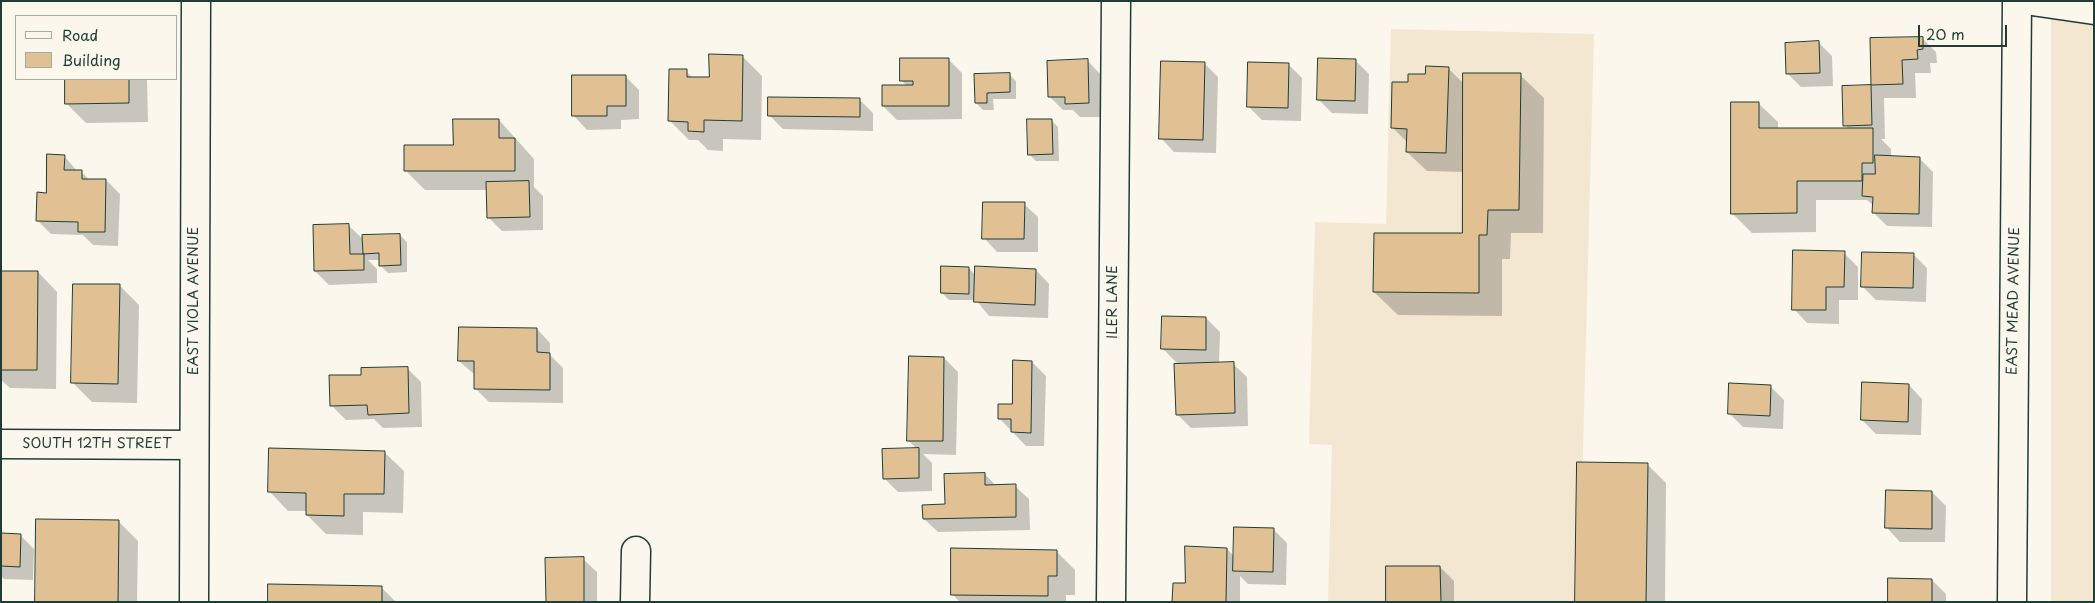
<!DOCTYPE html>
<style>
body{margin:0}
#map{position:relative;width:2095px;height:603px;overflow:hidden;background:#fbf7ec;font-family:"Playpen Sans",sans-serif}
canvas{display:block}
.frame{position:absolute;inset:0;border:2px solid #1f3d34;pointer-events:none}
.legend{position:absolute;left:15px;top:15px;width:162px;height:65px;box-sizing:border-box;background:#fbf7ec;border:1px solid #a3ada2;margin:0;padding:6px 9px;list-style:none;font-size:15px;color:#1f3d34}
.legend li{display:flex;align-items:center;gap:10px;height:25px}
.legend b{width:25px;border:1px solid #a3ada2}
.scale{position:absolute;left:1918px;top:25px;width:89px;height:22px;box-sizing:border-box;border:2px solid #1f3d34;border-top:0;padding-left:6px;font-size:15px;line-height:18px;white-space:nowrap;color:#1f3d34;-webkit-text-stroke:4px #fbf7ec;paint-order:stroke}
</style>
<div id="map">
<canvas width="2095" height="603"></canvas>
<div class="frame"></div>
<ul class="legend">
<li><b style="height:6px;background:#fbf7ec"></b>Road</li>
<li><b style="height:14px;background:#e1c194"></b>Building</li>
</ul>
<div class="scale">20 m</div>
</div>
<script>
const c = document.querySelector('canvas').getContext('2d');
c.lineJoin = 'round';
function fillPath(path, color) {
  c.fillStyle = color;
  c.fill(path, 'evenodd');
}
function strokePath(path, color, width, dash) {
  c.strokeStyle = color;
  c.lineWidth = width;
  c.lineCap = dash ? 'butt' : 'round';
  c.setLineDash(dash || []);
  c.stroke(path);
}
function write(font, color, halo, rows, align = 'center') {
  c.font = font + ' "Playpen Sans",sans-serif';
  c.lineWidth = 4;
  c.setLineDash([]);
  c.textBaseline = 'middle';
  c.strokeStyle = halo;
  c.fillStyle = color;
  for (const [text, x, y, turn = 0] of rows) {
    c.save();
    c.translate(x, y);
    c.rotate((+turn || 0) * Math.PI / 180);
    c.textAlign = isNaN(turn) ? turn : align;
    if (halo) c.strokeText(text, 0, 0);
    c.fillText(text, 0, 0);
    c.restore();
  }
}
fillPath(new Path2D(`
 M2051,1H2094V602H2051Z
 M1391,29L1594,34L1579,602H1328L1332,445L1309,444L1315,222L1386,224Z`), '#f3e7d2');
fillPath(new Path2D(`
 M1922,38L1936,52L1937,63H1930L1931,73H1915L1916,98H1884L1885,139H1881L1891,149V157L1919,158L1933,172L1932,227L1887,226L1873,212L1874,206L1867,200H1816V232L1752,233L1732,213L1758,103L1778,122V130L1849,129L1845,125L1843,87L1872,86L1871,40Z
 M1819,43L1832,56L1833,86L1801,87L1787,73Z
 M742,56L762,76L761,140L723,139V151L708,150L698,140H689L670,121L686,71L693,78H710Z
 M948,59L962,73V119L897,120L883,106L907,86L901,80Z
 M1355,60L1369,74L1368,114L1332,113L1318,99Z
 M1088,61L1101,75L1102,117H1080L1073,110H1063L1049,96Z
 M1204,63L1218,77L1216,153L1174,152L1161,138Z
 M1288,64L1302,78L1301,121L1262,120L1248,106Z
 M1448,68L1464,84L1520,75L1544,98L1543,233H1511L1510,259H1502V316L1398,315L1374,292L1463,235L1464,172L1427,171L1407,152L1408,143L1393,128L1409,84Z
 M1009,74L1016,81V99H993L994,110H983L976,103L975,75Z
 M625,76L639,90V119L621,120V129L587,130L574,116Z
 M66,79H147L148,122L86,123L66,103Z
 M860,100L873,113V131L783,129L769,115Z
 M499,120L534,159V187L543,196V230L502,231L488,217V190H425L405,170L454,146Z
 M1051,120L1058,127L1059,161H1036L1029,154Z
 M64,156L78,172H81L90,180H106L120,194L118,246L93,245L83,235L51,234L37,220Z
 M1024,204L1038,217V252H997L984,238Z
 M348,225L364,240L400,235L407,242V272L388,273L381,266L380,260H368L377,269V283L329,285L315,271Z
 M1844,253L1858,267V300H1839V324L1807,323L1794,309Z
 M1913,254L1927,268L1926,302L1876,300L1862,286Z
 M969,268L976,276L1036,270L1049,284L1048,318L989,316L976,300H949L942,293Z
 M1,272H38L57,292L56,389L10,388L1,380Z
 M119,285L139,305L137,403L92,402L73,383Z
 M1206,318L1220,332L1219,364H1233L1247,377L1248,426L1191,428L1177,414L1179,365L1163,349Z
 M537,329L550,343V355L563,368V403L489,402L475,388V375L459,361Z
 M944,358L958,372L956,455L923,454L932,463V491L898,492L884,478L917,449L908,440Z
 M1032,362L1046,376L1044,446H1026L999,418L1013,406Z
 M407,368L421,382L422,427L383,428L374,419L346,420L332,406L362,376Z
 M1909,385L1922,399L1921,435L1876,434L1862,420Z
 M1770,386L1784,400L1783,429L1743,427L1729,413Z
 M384,452L404,471L403,513L363,512V535L326,534L307,515V511H288L269,491Z
 M1647,464L1666,483L1665,602H1577Z
 M985,474L996,486H1015L1029,499L1030,530L938,532L924,519L946,505Z
 M1932,492L1946,506L1945,542H1900L1887,528Z
 M118,521L138,541L137,602H36Z
 M1273,529L1287,543L1286,585L1248,584L1240,576V602H1174L1186,584L1227,549L1234,556Z
 M1,534L20,535L34,549L33,580L4,579L1,576Z
 M1056,551L1075,570V595H1066V602H960L952,594Z
 M583,559L597,572V602H547Z
 M1440,567L1454,581V602H1387Z
 M1932,580L1946,594V602H1889Z
 M381,587L396,602H269Z`), '#0003');
const building = new Path2D(`
 M1923,37V49L1917,50L1918,59L1902,60L1903,84L1871,85L1870,38Z
 M1819,41L1820,73L1786,74L1785,43Z
 M709,54L743,55L742,121L704,120V132L688,131V122L668,121L669,69H687V77H709Z
 M900,58H949V106H882V85H913V81H900Z
 M1318,58L1356,59L1355,101L1317,100Z
 M1088,59L1089,103L1065,104V97H1048L1047,61Z
 M1161,61L1205,62L1203,140L1159,139Z
 M1248,62L1289,63L1288,108L1247,107Z
 M1426,66L1449,67L1446,153L1406,152L1407,129L1391,128L1392,82H1408V74H1425Z
 M1010,73V92L987,93V103H975L974,74Z
 M1463,73H1521L1519,210H1488L1487,235H1479V293L1373,292L1374,233H1462Z
 M572,75H626V106H607V116H572Z
 M65,79H129V103L65,104Z
 M1871,85L1872,125L1843,126L1842,86Z
 M768,97L860,98V117L768,116Z
 M1731,102H1759V128H1873V163H1862V181H1797V213L1731,214Z
 M453,119H499V138H515V171H404V145H453Z
 M1027,119H1052L1053,154L1028,155Z
 M47,154L65,155L64,170H82V179H106L105,232H78V222L36,221L37,192L46,193Z
 M1875,155L1920,157L1919,214L1872,213L1873,197L1862,196L1863,174H1875Z
 M529,181L530,217L487,218L486,182Z
 M983,202H1025L1024,239H982Z
 M349,224L350,254H364V270L314,271L313,225Z
 M400,234L401,265L379,266V253L363,254L362,235Z
 M1793,250L1845,251L1844,287H1826V310H1792Z
 M1862,252L1914,253L1913,288L1861,287Z
 M941,266L969,267V294L941,293Z
 M975,266L1036,269L1035,305L974,302Z
 M1,271H38L37,370H1Z
 M73,284H120L118,384L71,383Z
 M1162,316L1206,317V350L1161,349Z
 M459,327L537,328V352L550,353V390L474,389V361H458Z
 M909,356L944,357L943,441H907Z
 M1013,360L1032,361L1031,433L1011,432V419H998V404H1012Z
 M1234,362L1235,413L1176,415L1174,364Z
 M408,367L409,413L368,415L367,405L330,406L329,375H361V368Z
 M1862,382L1909,384L1908,422L1861,420Z
 M1729,383L1771,385L1770,416L1728,414Z
 M269,448L385,451L384,494H344V516L306,515V493L268,492Z
 M919,448V478L883,479L882,449Z
 M1577,462L1648,463L1646,602H1575Z
 M985,473V485L1016,484V517L923,519L922,505L945,504L944,474Z
 M1886,490L1932,491V529L1885,528Z
 M36,519L119,520L118,602H35Z
 M1234,527L1274,528L1273,572L1233,571Z
 M1,533L21,534L20,567L1,566Z
 M1185,546L1227,548L1226,602H1172L1173,583H1185Z
 M951,548L1057,550V576H1048V596L951,595Z
 M584,557V602H546L545,558Z
 M1386,566H1440L1441,602H1386Z
 M1888,578L1932,579V602H1888Z
 M268,584L382,586V602H268Z`);
fillPath(building, '#e1c194');
strokePath(building, '#1f3d34', 1);
const minor = new Path2D(`
 M2032,1L2094,10
 M1,444L193,445
 M194,602L196,1
 M635,602L636,551
 M1111,602L1116,1
 M2012,602L2017,1`);
strokePath(minor, '#1f3d34', 31);
strokePath(minor, '#fbf7ec', 28);
write('14px', '#1f3d34', '#fbf7ec', [
 ["EAST VIOLA AVENUE",194,301,-90],
 ["EAST MEAD AVENUE",2014,301,-89],
 ["ILER LANE",1113,302,-90],
 ["SOUTH 12TH STREET",97,444]
]);
</script>
